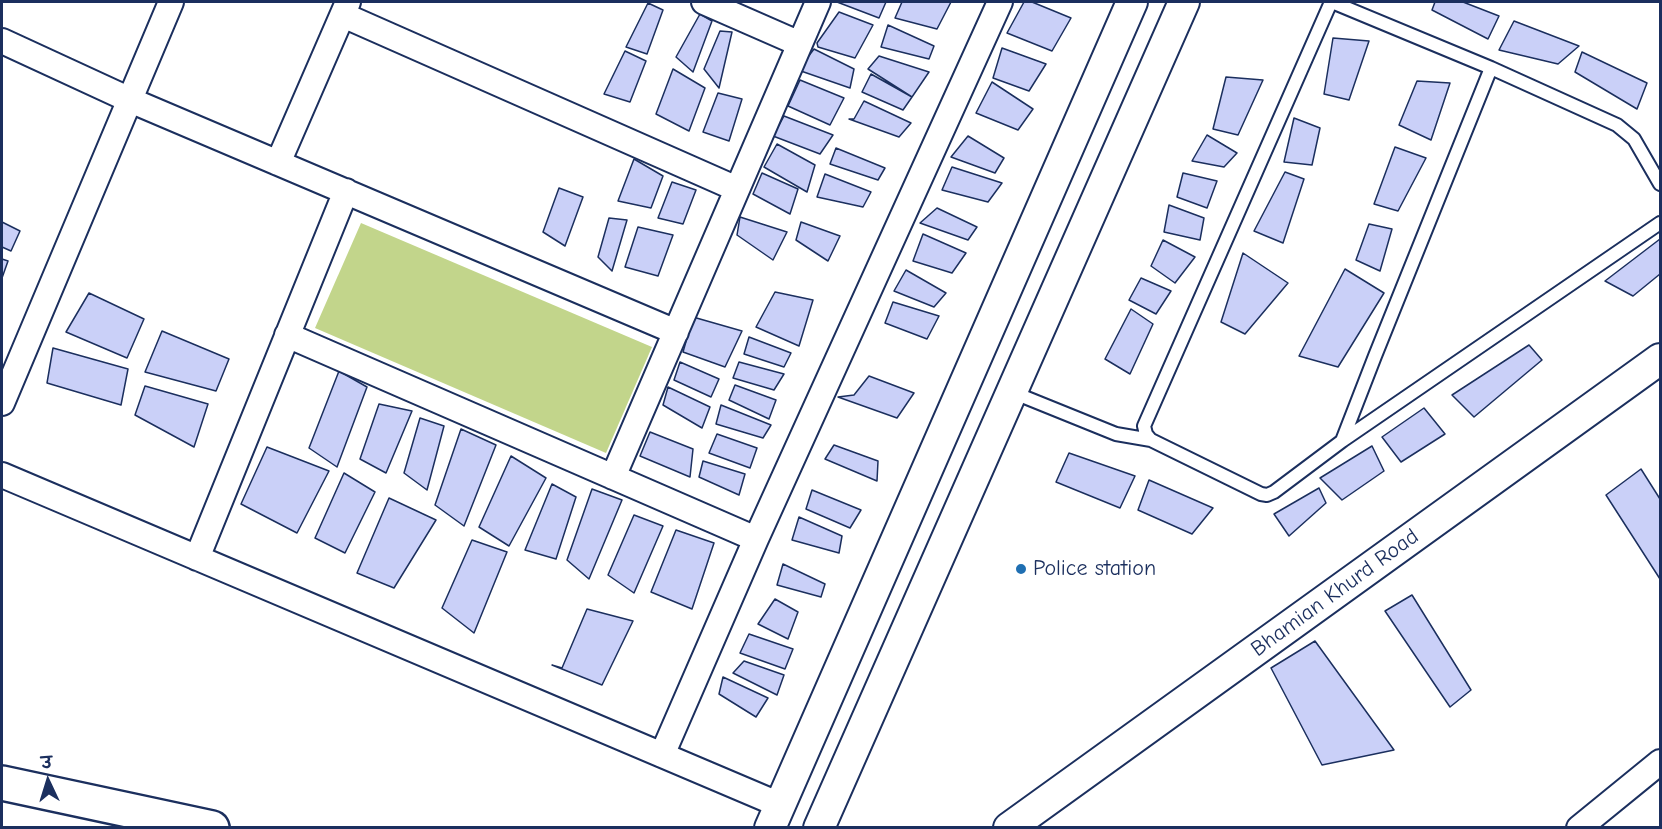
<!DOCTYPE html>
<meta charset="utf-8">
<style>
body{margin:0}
#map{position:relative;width:1662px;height:829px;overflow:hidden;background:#fff;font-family:"Comic Neue","Playpen Sans Deva",sans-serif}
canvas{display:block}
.frame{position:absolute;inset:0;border:3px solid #1b2f5e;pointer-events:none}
.north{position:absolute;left:18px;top:751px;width:60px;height:60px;-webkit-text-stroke:4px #fff;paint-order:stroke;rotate:356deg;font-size:16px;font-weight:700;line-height:24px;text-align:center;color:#1b2f5e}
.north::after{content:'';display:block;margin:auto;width:21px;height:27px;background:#1b2f5e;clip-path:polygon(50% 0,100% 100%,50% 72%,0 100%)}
</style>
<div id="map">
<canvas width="1662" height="829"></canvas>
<div class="frame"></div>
<div class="north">उ</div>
</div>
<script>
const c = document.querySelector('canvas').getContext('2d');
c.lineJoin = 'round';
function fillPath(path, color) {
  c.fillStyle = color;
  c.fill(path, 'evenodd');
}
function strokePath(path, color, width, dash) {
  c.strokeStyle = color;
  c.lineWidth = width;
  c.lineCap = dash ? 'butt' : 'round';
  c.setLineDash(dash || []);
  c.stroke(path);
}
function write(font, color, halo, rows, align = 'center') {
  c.font = font + ' "Comic Neue",sans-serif';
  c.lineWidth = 6;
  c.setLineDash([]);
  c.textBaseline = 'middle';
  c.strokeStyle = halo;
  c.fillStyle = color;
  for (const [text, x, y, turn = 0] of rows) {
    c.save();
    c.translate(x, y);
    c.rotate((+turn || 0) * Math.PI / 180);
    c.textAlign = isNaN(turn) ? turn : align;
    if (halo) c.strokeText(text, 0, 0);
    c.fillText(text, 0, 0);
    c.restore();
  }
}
fillPath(new Path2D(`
 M361,223L652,347L606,453L315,328Z`), '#c2d58b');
const building = new Path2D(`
 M837,2H886L879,18Z
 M902,2H951L937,29L895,18Z
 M1024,2H1032L1071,18L1052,51L1007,33Z
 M1435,2H1463L1499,16L1488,39L1432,10Z
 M648,3L663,10L647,54L626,47Z
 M839,12L873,25L855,58L818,47L817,43Z
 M700,14L712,21L693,72L676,57Z
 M1514,21L1579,46L1558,64L1499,50Z
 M888,25L934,46L929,59L881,47Z
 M720,31L732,32L719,88L704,69Z
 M1333,38L1369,41L1349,100L1324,94Z
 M1002,48L1046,64L1029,91L993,78Z
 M814,49L854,69L850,88L798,70Z
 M625,51L646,61L630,102L604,94Z
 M1582,52L1647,83L1637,109L1575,72Z
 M879,56L929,72L912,97L868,69Z
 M673,69L705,88L689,131L656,114Z
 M871,74L912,97L903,110L862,92Z
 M1226,77L1263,80L1238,135L1213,129Z
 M800,80L844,98L830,125L788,106Z
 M1417,81L1450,83L1431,140L1399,125Z
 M992,82L1033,109L1018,130L976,113Z
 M718,93L742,99L729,141L703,132Z
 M864,101L911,123L899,137L849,119H854Z
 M784,116L833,135L820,154L773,136Z
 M1294,118L1320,128L1312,165L1284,162Z
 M1207,135L1237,153L1224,167L1192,161Z
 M968,136L1004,158L995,173L951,157Z
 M777,144L815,165L807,192L764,167Z
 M1395,147L1426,158L1398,211L1374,204Z
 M836,148L885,168L878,180L830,164Z
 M634,159L663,176L651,208L618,201Z
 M952,167L1002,183L988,202L942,190Z
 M1285,172L1304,179L1283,243L1254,231Z
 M762,173L798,189L790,214L753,194Z
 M1183,173L1217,181L1207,208L1177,197Z
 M825,174L871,192L863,207L817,197Z
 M672,182L696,190L683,224L658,218Z
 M559,188L583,197L565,246L543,232Z
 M1169,205L1204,218L1200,240L1164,232Z
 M937,208L977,227L968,240L920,223Z
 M740,217L787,232L773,260L737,235Z
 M609,218L627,220L612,271L598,257Z
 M2,222L20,231L11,251L2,247Z
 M801,222L840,236L828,261L796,240Z
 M1369,224L1392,229L1380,271L1356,260Z
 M638,227L673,235L658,276L625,267Z
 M923,234L966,253L952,273L913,261Z
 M1660,239V274L1633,296L1605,281Z
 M1163,240L1195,257L1175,283L1151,266Z
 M1243,253L1288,283L1245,334L1221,322Z
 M2,259L8,261L2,278Z
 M1345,269L1384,293L1338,367L1299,356Z
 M906,270L946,293L934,307L894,291Z
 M1141,278L1171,291L1156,314L1129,300Z
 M775,292L813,300L799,346L756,327Z
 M89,293L144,319L127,358L66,332Z
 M893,302L939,316L927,339L885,323Z
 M1131,309L1153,324L1130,374L1105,359Z
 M693,317L742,331L725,367L683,352Z
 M162,331L229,359L216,391L145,372Z
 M749,337L791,353L784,367L744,354Z
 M1529,345L1542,360L1474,417L1452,395Z
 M53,348L128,369L121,405L47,383Z
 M680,362L719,379L711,397L674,380Z
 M739,362L784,374L774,390L733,378Z
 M339,371L367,387L337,467L309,448Z
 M869,376L914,393L897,418L838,397L854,395Z
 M735,385L776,400L769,419L729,400Z
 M145,386L208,404L194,447L135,415Z
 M668,387L710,407L702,428L663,405Z
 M379,404L412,411L386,473L360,459Z
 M721,405L771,425L763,438L716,424Z
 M1424,408L1445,434L1401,462L1382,437Z
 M420,418L444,426L427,490L404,473Z
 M461,429L496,445L464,526L435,505Z
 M650,432L693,449L690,477L640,456Z
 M717,434L757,448L750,468L709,453Z
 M834,445L878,461L877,481L825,459Z
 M1372,446L1384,471L1342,500L1320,478Z
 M267,447L329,471L297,533L241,504Z
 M1069,453L1135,476L1120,508L1056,482Z
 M511,456L546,478L509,546L479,527Z
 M703,461L745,474L739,495L699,477Z
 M1641,469L1660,499V579L1606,495Z
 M344,473L375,492L345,553L315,538Z
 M1149,480L1213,508L1192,534L1138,510Z
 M552,484L576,497L556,559L525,550Z
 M1319,488L1326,503L1289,536L1274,514Z
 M592,489L622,500L589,579L567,560Z
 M812,490L861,510L850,528L806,509Z
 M389,498L436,520L394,588L357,573Z
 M634,515L663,526L634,593L608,575Z
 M799,517L842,536L839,553L792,540Z
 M676,530L714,543L692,609L651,592Z
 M472,540L507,552L474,633L442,608Z
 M783,564L825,584L821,597L777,585Z
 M1412,595L1471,690L1450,707L1385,611Z
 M775,599L798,612L788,639L758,624Z
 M587,609L633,621L602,685L552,665L562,668Z
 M749,634L793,649L785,669L740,653Z
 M1315,641L1394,750L1322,765L1271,668Z
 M744,661L784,675L777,695L733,673Z
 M723,677L768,698L756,717L719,694Z`);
fillPath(building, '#cad0f8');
strokePath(building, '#1b2f5e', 1.5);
const service = new Path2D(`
 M1331,2L1144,426L1146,434L1151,440L1261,494L1267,495L1274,492L1342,441L1660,223
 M1332,2L1491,68L1617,125L1634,139L1660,184
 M1012,392L1116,434L1151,440
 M1342,441L1375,356L1491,68`);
const minor = new Path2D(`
 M704,2L800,44
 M343,15L737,189
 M2,41L130,100L676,332
 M278,163L348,2
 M287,335L756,539
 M2,403L171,2
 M2,475L780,805
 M613,477L818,2
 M197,558L346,191
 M662,755L756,539L1000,2
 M1579,828L1660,762`);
const tertiary = new Path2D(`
 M770,828L1132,2
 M819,828L1184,2
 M1009,828L1660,359`);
const primary = new Path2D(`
 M2,783L212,828`);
strokePath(service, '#1b2f5e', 16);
strokePath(minor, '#1b2f5e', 28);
strokePath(tertiary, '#1b2f5e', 34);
strokePath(primary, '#1b2f5e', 38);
strokePath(service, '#fff', 12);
strokePath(minor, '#fff', 24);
strokePath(tertiary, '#fff', 30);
strokePath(primary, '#fff', 33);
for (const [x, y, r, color] of [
 [1021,569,6,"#1f6fb2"]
]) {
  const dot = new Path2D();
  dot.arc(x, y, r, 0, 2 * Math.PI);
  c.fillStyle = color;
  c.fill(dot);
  strokePath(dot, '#fff', 2);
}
write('22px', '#1b2f5e', '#fff', [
 ["Police station",1033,569]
], 'left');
write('22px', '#1b2f5e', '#fff', [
 ["Bhamian Khurd Road",1335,593,-36]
]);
</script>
